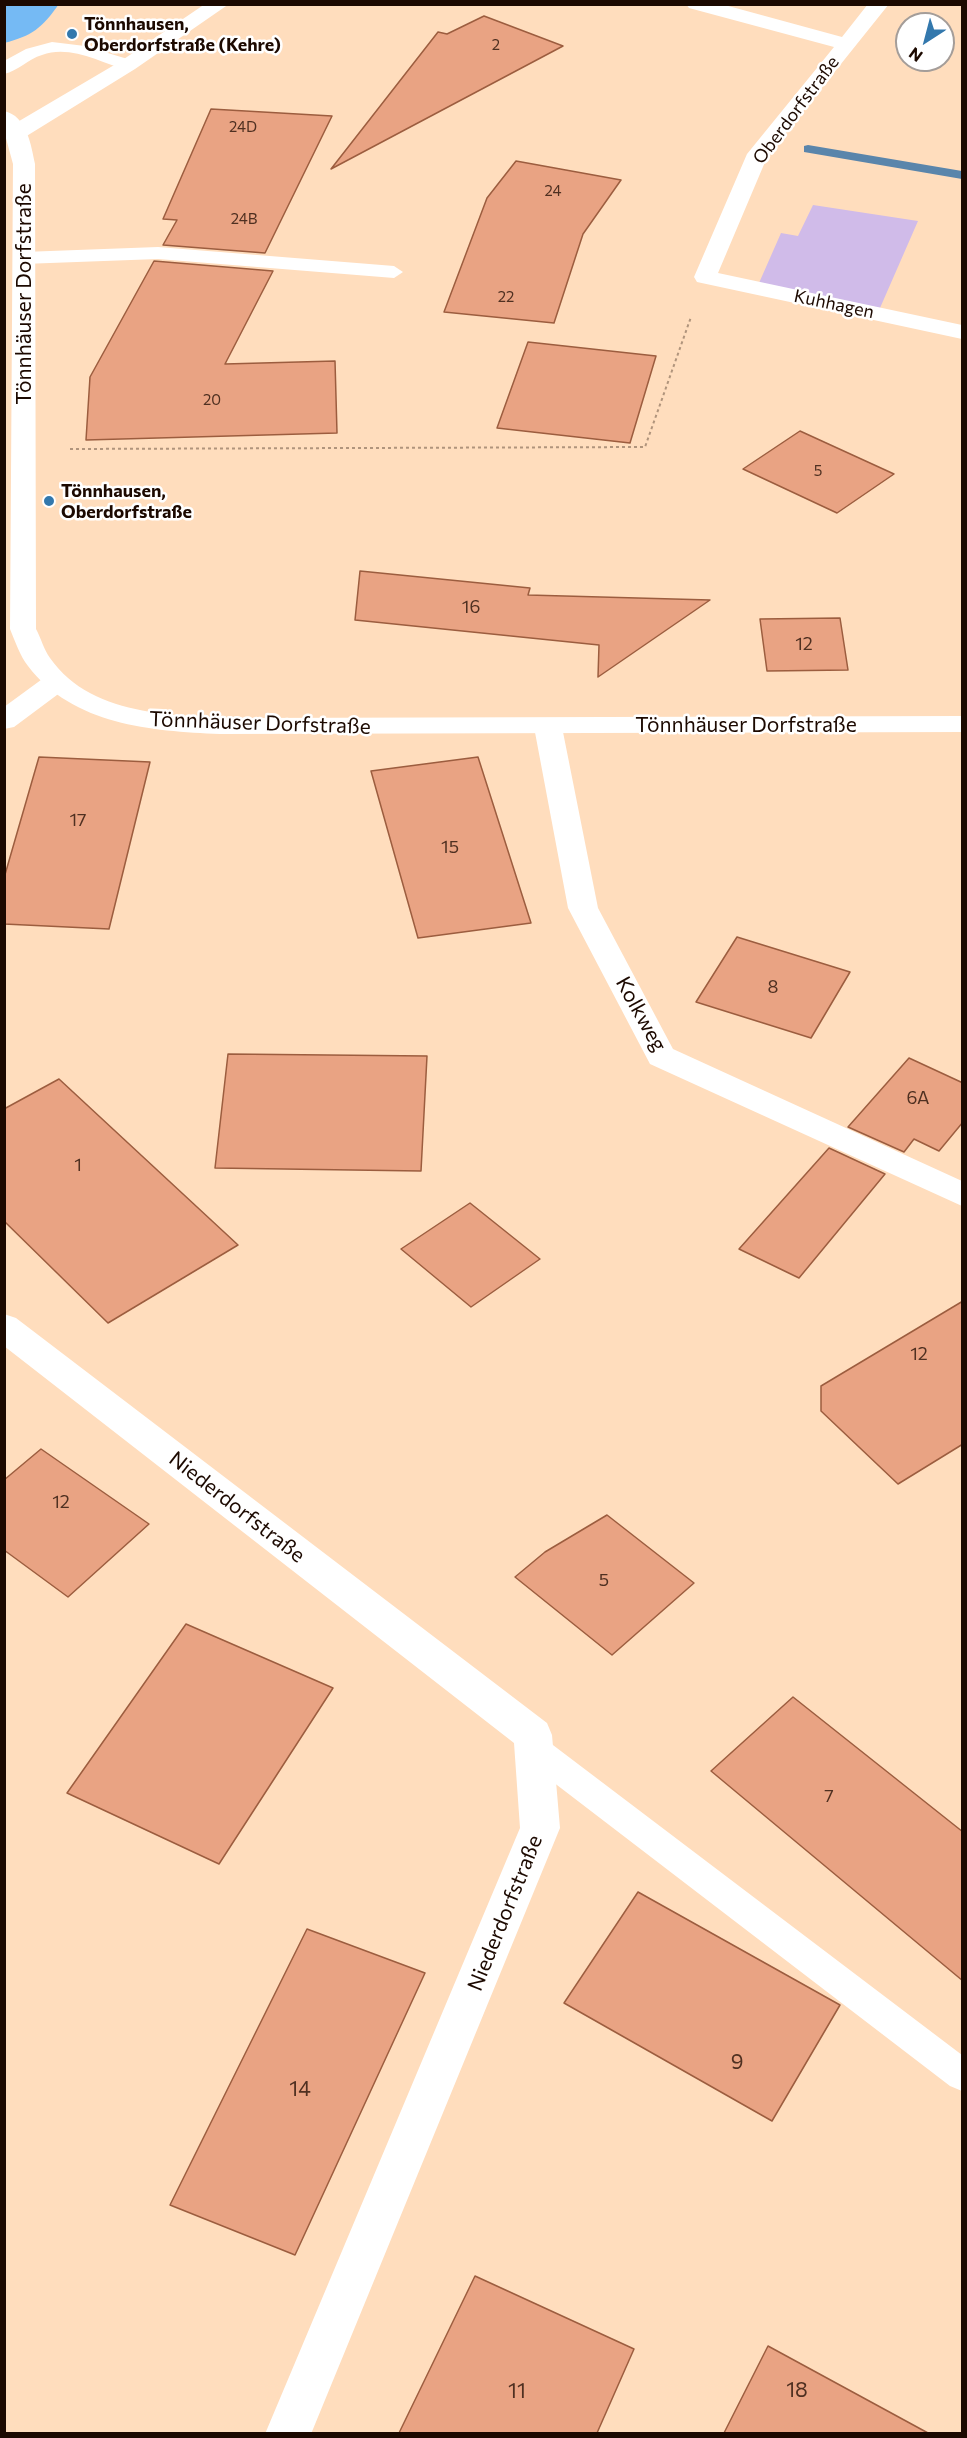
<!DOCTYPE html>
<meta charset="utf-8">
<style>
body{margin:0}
#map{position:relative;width:967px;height:2438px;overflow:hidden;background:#ffddbd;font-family:Commissioner,sans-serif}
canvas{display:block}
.frame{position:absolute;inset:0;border:6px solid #1c0900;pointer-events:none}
.north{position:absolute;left:895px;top:12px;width:60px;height:60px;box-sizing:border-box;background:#fff;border:2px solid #a49d99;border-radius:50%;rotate:216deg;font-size:16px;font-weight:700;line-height:24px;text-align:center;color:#1c0900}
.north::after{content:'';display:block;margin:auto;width:21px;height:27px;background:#3378ad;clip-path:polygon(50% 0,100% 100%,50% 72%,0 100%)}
</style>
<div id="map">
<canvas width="967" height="2438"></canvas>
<div class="frame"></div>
<div class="north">N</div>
</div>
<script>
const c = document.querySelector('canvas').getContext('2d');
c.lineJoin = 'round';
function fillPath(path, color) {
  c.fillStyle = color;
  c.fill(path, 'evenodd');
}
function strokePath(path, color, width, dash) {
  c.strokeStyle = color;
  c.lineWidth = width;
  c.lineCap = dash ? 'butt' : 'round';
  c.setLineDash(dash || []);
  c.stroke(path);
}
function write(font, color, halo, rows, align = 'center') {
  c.font = font + ' Commissioner,sans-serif';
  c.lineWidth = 5;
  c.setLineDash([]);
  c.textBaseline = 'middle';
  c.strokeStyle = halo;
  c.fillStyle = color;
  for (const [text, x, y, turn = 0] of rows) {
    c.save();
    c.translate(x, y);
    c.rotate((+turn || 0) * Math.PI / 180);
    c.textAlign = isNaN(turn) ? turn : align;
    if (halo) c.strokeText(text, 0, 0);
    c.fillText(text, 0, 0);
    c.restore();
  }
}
fillPath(new Path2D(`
 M813,205L918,221L880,308L759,283L781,233L798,236Z`), '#d0bbe9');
fillPath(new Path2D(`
 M808,145L962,171V179L804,152V146Z`), '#5a85ab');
fillPath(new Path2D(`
 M4,4H59C42,28 32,36 4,43Z`), '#75baf4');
const building = new Path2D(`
 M484,16L563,46L331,169L438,32L447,34Z
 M211,109L332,116L265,253L163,245L177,220L163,219Z
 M516,161L621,180L583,234L554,323L444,312L487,198Z
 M154,261L273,271L225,364L335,361L337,433L86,440L90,377Z
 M528,342L656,356L630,443L497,428Z
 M800,431L894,474L837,513L743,469Z
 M360,571L530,588L528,595L710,600L598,677L599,645L355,620Z
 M840,618L848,670L767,671L760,619Z
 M39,757L150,762L109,929L4,924V878Z
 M478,757L531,923L418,938L371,771Z
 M737,937L850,972L811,1038L696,1002Z
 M228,1054L427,1056L421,1171L215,1168Z
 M909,1058L963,1083V1122L939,1151L914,1139L904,1152L848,1127Z
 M59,1079L238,1245L108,1323L4,1221V1109Z
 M829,1148L885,1174L799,1278L739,1249Z
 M470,1203L540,1259L471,1307L401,1249Z
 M963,1301V1444L898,1484L821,1411V1386Z
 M41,1449L149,1524L68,1597L4,1550V1480Z
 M607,1515L694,1583L612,1655L515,1577L545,1552Z
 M186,1624L333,1688L219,1864L67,1793Z
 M793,1697L963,1832V1981L711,1771Z
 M638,1892L840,2005L772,2121L564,2003Z
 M307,1929L425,1973L295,2255L170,2205Z
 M475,2276L634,2349L597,2433H399Z
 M768,2346L928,2433H724Z`);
fillPath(building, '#e9a383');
strokePath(building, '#9c5d3f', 1.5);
strokePath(new Path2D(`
 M70,449L645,447L691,317`), '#b0947c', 2, [3, 3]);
fillPath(new Path2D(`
 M52,42L85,46L134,61L136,65L128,70C101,63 70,44 42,55C28,59 18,71 4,74V61L26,49Z
 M158,247L394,266L403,272L394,278L158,259L23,264L14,258L23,252Z
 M534,1735L545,1739L962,2055V2091L950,2086L523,1759L518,1749L523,1739Z`), '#fff');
fillPath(new Path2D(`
 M205,4H229L135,69L25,137H9L6,132L9,127L121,61Z
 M686,4H721L842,37L868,4H889L768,155L718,273L962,325V339L697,282L694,277L747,154L834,47L689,8Z
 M55,675L65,677L69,683L65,689L14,727L4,729V707L45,677Z
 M548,718L558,721L562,727L598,908L673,1049L962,1181V1206L650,1064L568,908L534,727L538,721Z
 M4,1314L16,1318L547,1723L552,1735L560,1828L311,2434H265L520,1828L514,1743L4,1346Z`), '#fff');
fillPath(new Path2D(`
 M4,111C27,116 31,145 35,164L36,629C41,638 44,650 50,658C93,720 186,716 252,718L962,716V732L220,734C151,731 73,725 28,666C20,656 15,641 10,629L13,164L4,131Z`), '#fff');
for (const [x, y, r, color] of [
 [72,34,6,"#3378ad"],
 [49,501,6,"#3378ad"]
]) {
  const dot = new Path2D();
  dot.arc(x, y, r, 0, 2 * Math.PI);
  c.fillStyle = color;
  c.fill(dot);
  strokePath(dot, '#fff', 2);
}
write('15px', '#4f3021', null, [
 ["2",496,45],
 ["24D",243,127],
 ["24",553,191],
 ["24B",244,219],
 ["22",506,297],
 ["20",212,400],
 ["5",818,471]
]);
write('bold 18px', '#1c0900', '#fff', [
 ["Tönnhausen,",84,24],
 ["Oberdorfstraße (Kehre)",84,45],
 ["Tönnhausen,",61,491],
 ["Oberdorfstraße",61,512]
], 'left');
write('18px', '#1c0900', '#fff', [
 ["Oberdorfstraße",796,110,-53],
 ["Kuhhagen",834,304,12]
]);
write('18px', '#4f3021', null, [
 ["16",471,607],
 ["12",804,644],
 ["17",78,820],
 ["15",450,847],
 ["8",773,987],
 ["6A",918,1098],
 ["1",78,1165],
 ["12",919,1354],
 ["12",61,1502],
 ["5",604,1580],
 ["7",829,1796]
]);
write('21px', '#1c0900', '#fff', [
 ["Tönnhäuser Dorfstraße",24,294,-90],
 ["Tönnhäuser Dorfstraße",260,723,2],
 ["Tönnhäuser Dorfstraße",746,725],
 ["Kolkweg",641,1014,61],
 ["Niederdorfstraße",237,1507,38],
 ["Niederdorfstraße",505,1913,-68]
]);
write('21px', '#4f3021', null, [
 ["9",737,2062],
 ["14",300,2089],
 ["18",797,2390],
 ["11",517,2391]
]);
</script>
